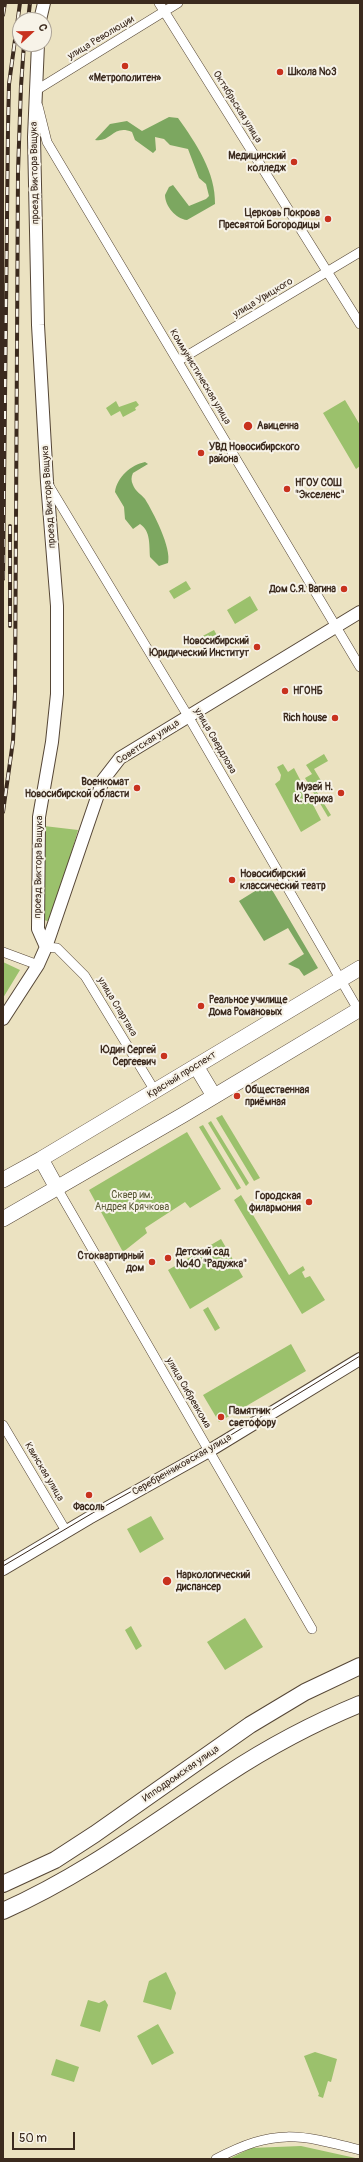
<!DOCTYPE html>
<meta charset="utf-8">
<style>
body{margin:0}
#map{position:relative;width:363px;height:2162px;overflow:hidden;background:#ebe2c1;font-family:Pangolin,sans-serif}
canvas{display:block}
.frame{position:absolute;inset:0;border:4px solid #3b2a1e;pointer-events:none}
.north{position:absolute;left:12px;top:12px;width:40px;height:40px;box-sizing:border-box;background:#f7f3e8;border:1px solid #aca397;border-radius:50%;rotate:68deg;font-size:11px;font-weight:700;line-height:16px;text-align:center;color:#3b2a1e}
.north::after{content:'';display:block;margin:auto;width:14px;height:18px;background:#c8321e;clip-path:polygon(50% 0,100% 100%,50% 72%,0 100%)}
.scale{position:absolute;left:12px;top:2132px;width:63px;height:18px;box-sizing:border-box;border:2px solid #3b2a1e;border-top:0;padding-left:5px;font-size:12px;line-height:14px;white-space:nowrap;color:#3b2a1e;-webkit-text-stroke:3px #f7f3e8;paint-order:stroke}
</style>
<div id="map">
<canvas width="363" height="2162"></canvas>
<div class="frame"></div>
<div class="north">С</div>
<div class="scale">50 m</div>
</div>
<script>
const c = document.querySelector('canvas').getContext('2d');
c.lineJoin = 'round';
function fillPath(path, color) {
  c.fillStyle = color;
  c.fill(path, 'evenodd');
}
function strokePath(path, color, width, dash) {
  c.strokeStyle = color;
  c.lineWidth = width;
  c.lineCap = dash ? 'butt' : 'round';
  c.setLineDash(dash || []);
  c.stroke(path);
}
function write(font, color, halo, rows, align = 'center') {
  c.font = font + ' Pangolin,sans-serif';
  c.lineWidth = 4;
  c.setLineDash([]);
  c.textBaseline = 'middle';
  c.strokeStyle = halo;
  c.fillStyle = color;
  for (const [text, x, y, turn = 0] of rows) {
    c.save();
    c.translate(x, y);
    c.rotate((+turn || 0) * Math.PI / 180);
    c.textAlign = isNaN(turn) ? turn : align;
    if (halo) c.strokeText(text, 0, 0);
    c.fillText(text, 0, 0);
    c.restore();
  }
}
fillPath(new Path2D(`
 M345,400L360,425V466L356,469L323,413Z
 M116,401L119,407L136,401L139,405L135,408L136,410L123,417L120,411L111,416L106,408Z
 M186,581L191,589L174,599L169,591Z
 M250,596L258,610L235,624L227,610Z
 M214,630L219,639L203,648L197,639Z
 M324,754L328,761L314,769L323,784L315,789L331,815L328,817L305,778L312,774L306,765Z
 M283,764L288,772L294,768L321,820L301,832L275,784L280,780L281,775L277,767Z
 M44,826L78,830L51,922L44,920Z
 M3,962L20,970L3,998Z
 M222,1115L260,1178L254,1181L216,1118Z
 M211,1121L249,1183L246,1186L208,1123Z
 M203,1125L241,1188L237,1190L199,1127Z
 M187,1132L221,1189L190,1208L185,1202L145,1228L147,1233L123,1252L89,1190Z
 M241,1195L289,1275L303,1266L305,1270L302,1272L305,1278L310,1276L325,1300L302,1314L234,1200Z
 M221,1239L243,1277L190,1309L168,1270Z
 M208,1307L220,1328L215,1331L203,1310Z
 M291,1344L306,1371L219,1422L203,1395Z
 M151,1516L164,1539L140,1553L127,1529Z
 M245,1618L263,1647L225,1670L207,1642Z
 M131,1626L142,1646L136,1650L125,1630Z
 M166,1972L176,1993L171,2010L143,2002L149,1981Z
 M88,2000L99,2003L105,2000L108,2005L100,2032L80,2026Z
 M158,2024L174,2053L152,2065L137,2036Z
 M315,2052L337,2059L331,2082L328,2081L323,2098L318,2096L319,2094L304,2056Z
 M56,2059L79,2067L74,2082L51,2075Z
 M301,2146L360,2159H229L251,2148Z`), '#9bc16c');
fillPath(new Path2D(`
 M169,117L178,118C196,143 216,173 215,204L187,220C176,219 165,206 165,195L169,187L173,185L189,206L206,199L209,196L206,184L199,178L188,149L170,145L164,139L155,137L156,150L153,153L135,140L132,132C113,124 111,143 95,140L110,124L127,121L142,131Z
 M145,462L148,464L133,473C131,477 131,481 133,485C135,491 141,494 145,499C153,512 172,548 168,563L159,566L150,557C149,546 151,531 140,524L133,529L125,519L124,507L115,492C117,477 131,465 145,462Z
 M268,883L318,968L304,976L299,969L288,964L304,954L288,928L264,941L239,901Z`), '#7ca760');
const minor = new Path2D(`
 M159,3L360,324
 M35,94V91L178,3
 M38,106L47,142L360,667
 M178,361L360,252
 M48,484L188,716L360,1013
 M46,947L57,948L85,976L155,1091
 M3,952L38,965
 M57,1188L312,1629
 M3,1425L66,1531
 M216,2159C275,2128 298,2134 360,2150`);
const tertiary = new Path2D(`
 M40,20L44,3
 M38,44L34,137L38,325L47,482L57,606V694L52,742L39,817L38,929L46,947
 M3,1019L38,965L46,947L103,780L120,758L360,612
 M3,1569L89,1518L209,1451L360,1359`);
const primary = new Path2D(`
 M196,1066L214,1096
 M41,1159L57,1188
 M3,1180L41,1159L360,968
 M3,1219L183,1115L360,1009`);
const trunk = new Path2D(`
 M3,1884L55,1860L95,1834L250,1725L305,1692L360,1666
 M3,1911C86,1874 151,1824 226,1775C267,1748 314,1723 360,1704`);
strokePath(minor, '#554636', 10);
strokePath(tertiary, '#554636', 14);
strokePath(primary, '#554636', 16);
strokePath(trunk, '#554636', 18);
strokePath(minor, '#fff', 9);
strokePath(tertiary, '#fff', 12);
strokePath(primary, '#fff', 15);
strokePath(trunk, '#fff', 16);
strokePath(new Path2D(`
 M3,1566L96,1511L208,1449L360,1356`), '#3b2a1e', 1);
const rail = new Path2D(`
 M3,15L5,3
 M28,20L30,3
 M10,526V626
 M3,579L8,128L9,84L20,3
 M3,812L13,741L15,693L18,172L21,86L24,44`);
strokePath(rail, '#3b2a1e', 4);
strokePath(rail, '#f7f3e8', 2.5, [8]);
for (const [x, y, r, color] of [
 [125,66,4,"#c8321e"],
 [280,72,4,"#c8321e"],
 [294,162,4,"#c8321e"],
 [328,219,4,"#c8321e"],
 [248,426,5,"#c8321e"],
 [201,453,4,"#c8321e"],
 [287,489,4,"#c8321e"],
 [344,589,4,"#c8321e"],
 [257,647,4,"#c8321e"],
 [285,691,4,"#c8321e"],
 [335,718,4,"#c8321e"],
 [137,788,4,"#c8321e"],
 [341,793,4,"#c8321e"],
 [232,880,4,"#c8321e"],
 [201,1006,4,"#c8321e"],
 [164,1056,4,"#c8321e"],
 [237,1096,4,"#c8321e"],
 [309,1202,4,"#c8321e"],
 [168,1258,4,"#c8321e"],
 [152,1262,4,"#c8321e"],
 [221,1417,4,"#c8321e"],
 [89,1495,4,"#c8321e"],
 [167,1581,5,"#c8321e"]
]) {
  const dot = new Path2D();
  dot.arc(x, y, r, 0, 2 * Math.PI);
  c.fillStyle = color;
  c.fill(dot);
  strokePath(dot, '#f7f3e8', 1.5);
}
write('10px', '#3b2a1e', '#f7f3e8', [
 ["улица Революции",101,38,-31],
 ["Октябрьская улица",237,107,58],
 ["проезд Виктора Ващука",35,173,-91],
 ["улица Урицкого",263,298,-31],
 ["Коммунистическая улица",200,377,59],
 ["проезд Виктора Ващука",49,497,-94],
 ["улица Свердлова",215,741,60],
 ["Советская улица",148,742,-33],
 ["проезд Виктора Ващука",39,867,-89],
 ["улица Спартака",117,1007,59],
 ["Красный проспект",182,1075,-32],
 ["улица Сибревкома",188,1393,60],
 ["Серебренниковская улица",182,1465,-30],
 ["Каинская улица",44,1472,59],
 ["Ипподромская улица",181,1774,-35]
]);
write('bold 10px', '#3b2a1e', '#f7f3e8', [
 ["Школа №3",288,72],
 ["«Метрополитен»",125,78,"center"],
 ["Медицинский",286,156,"right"],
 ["колледж",286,168,"right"],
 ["Церковь Покрова",320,213,"right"],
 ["Пресвятой Богородицы",320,225,"right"],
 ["Авиценна",257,426],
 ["УВД Новосибирского",209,447],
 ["района",209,459],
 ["НГОУ СОШ",295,483],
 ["\"Экселенс\"",295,495],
 ["Дом С.Я. Вагина",336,589,"right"],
 ["Новосибирский",249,641,"right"],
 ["Юридический Институт",249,653,"right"],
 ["НГОНБ",293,691],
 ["Rich house",327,718,"right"],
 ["Военкомат",129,782,"right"],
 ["Новосибирской области",129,794,"right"],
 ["Музей Н.",333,787,"right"],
 ["К. Рериха",333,799,"right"],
 ["Новосибирский",240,874],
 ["классический театр",240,886],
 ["Реальное училище",209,1000],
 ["Дома Романовых",209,1012],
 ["Юдин Сергей",156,1050,"right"],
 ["Сергеевич",156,1062,"right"],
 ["Общественная",245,1090],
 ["приёмная",245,1102],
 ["Городская",301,1196,"right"],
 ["филармония",301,1208,"right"],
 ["Детский сад",176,1252],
 ["№40 \"Радужка\"",176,1264],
 ["Стоквартирный",144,1256,"right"],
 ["дом",144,1268,"right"],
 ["Памятник",229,1411],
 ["светофору",229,1423],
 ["Фасоль",89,1507,"center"],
 ["Наркологический",176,1575],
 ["диспансер",176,1587]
], 'left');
write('10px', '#585735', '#f7f3e8', [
 ["Сквер им.",132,1195],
 ["Андрея Крячкова",132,1207]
]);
</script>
